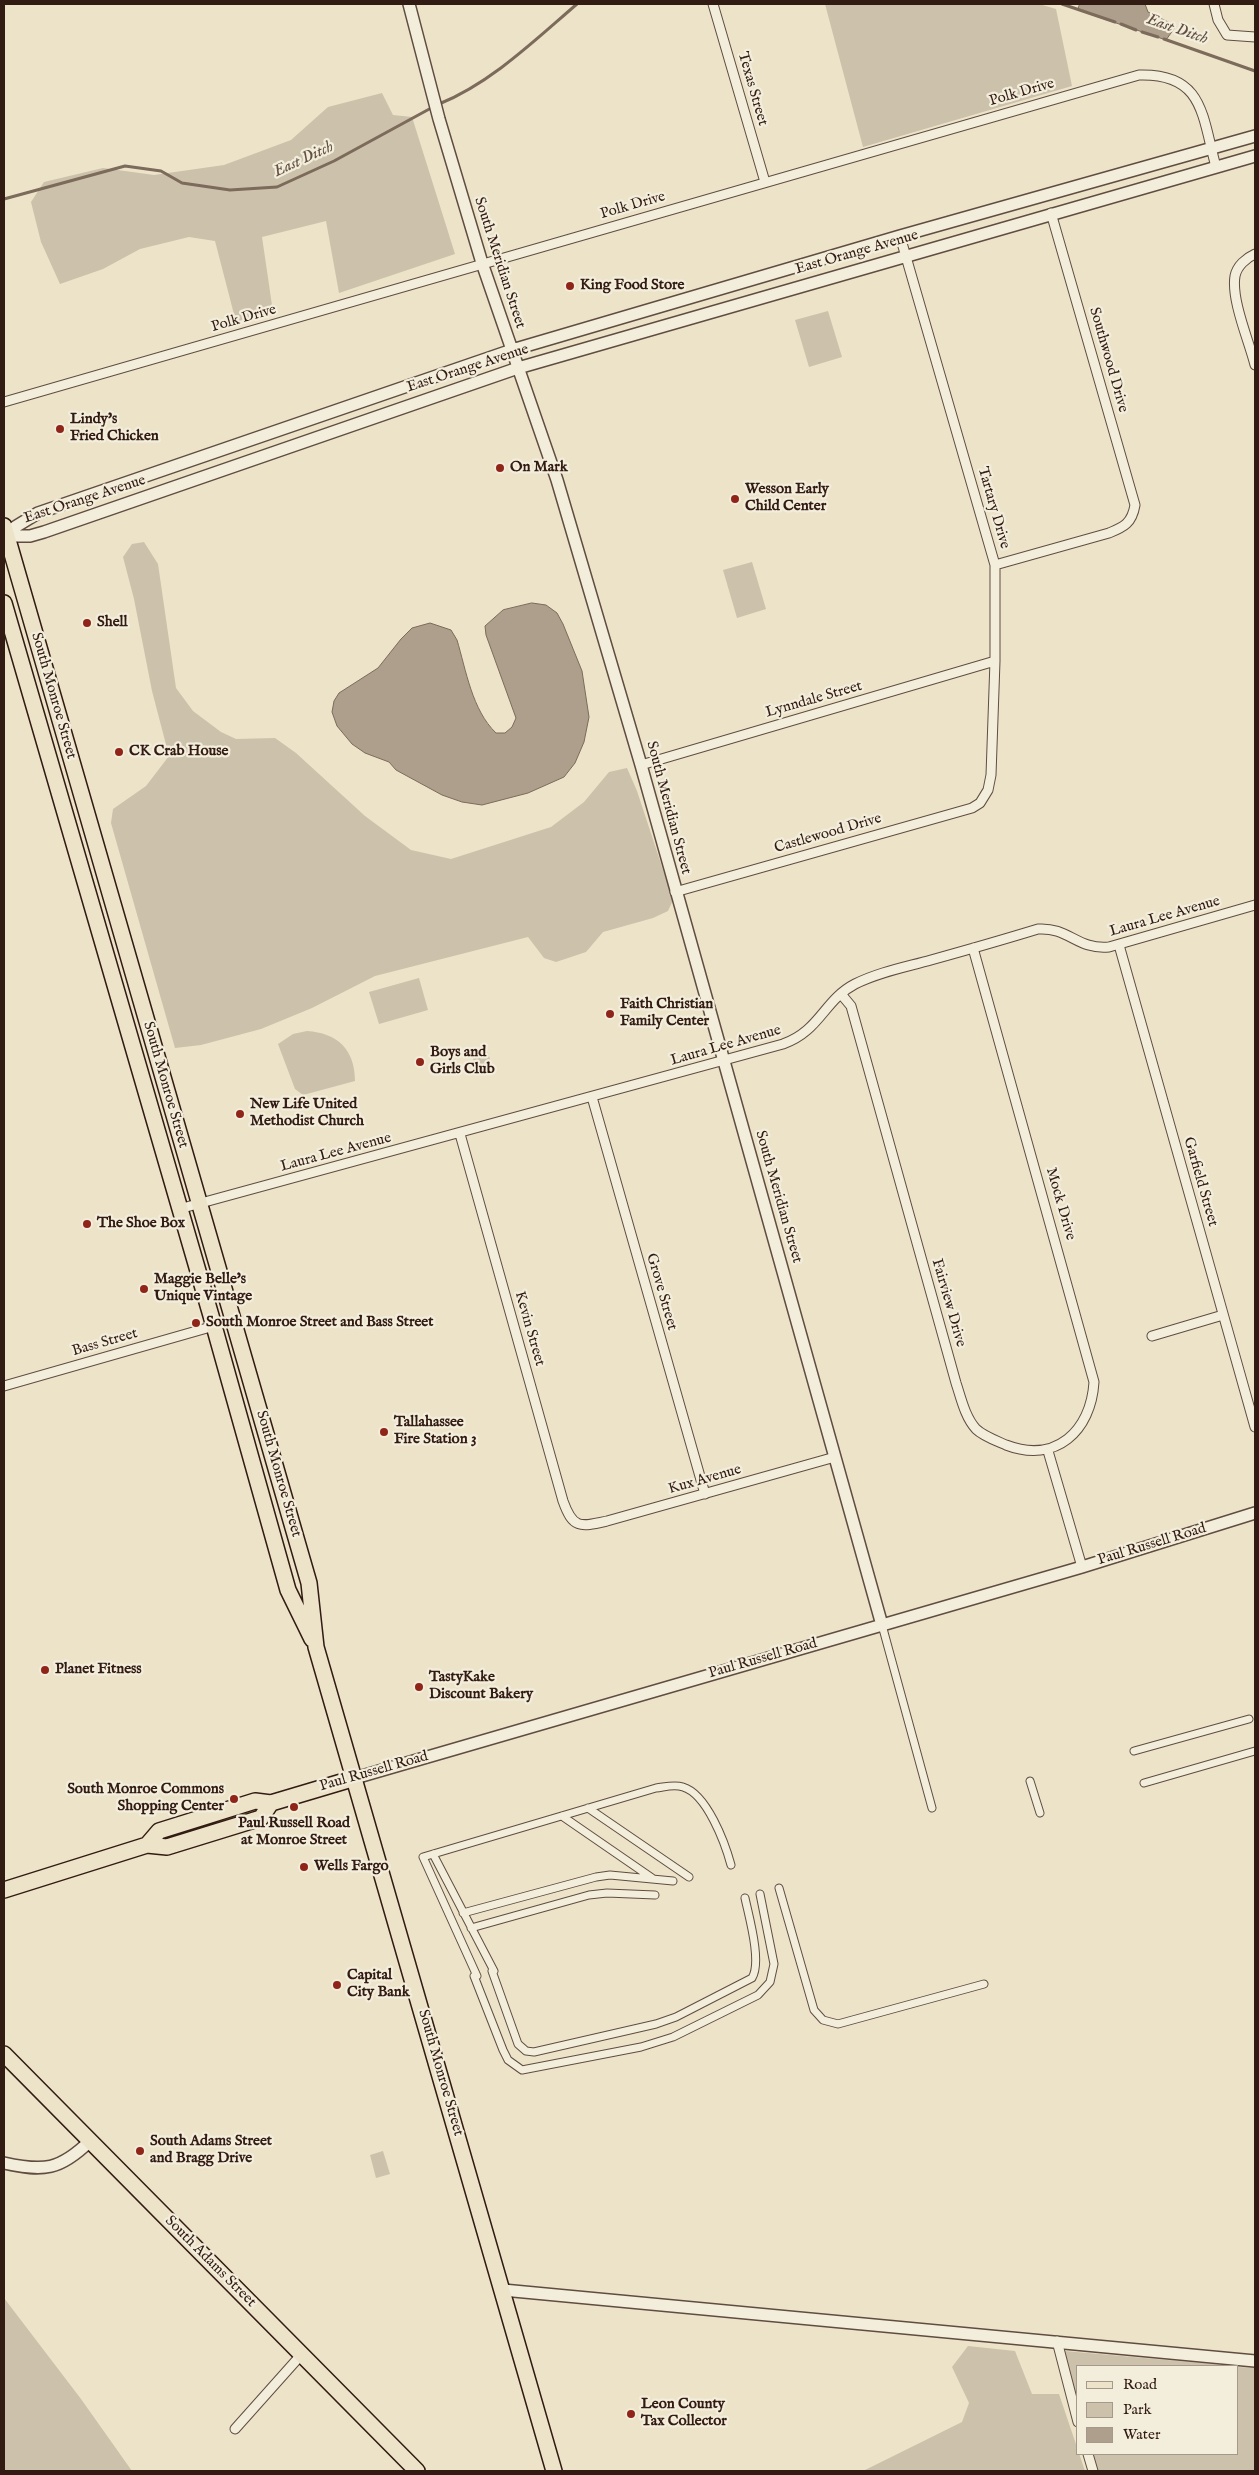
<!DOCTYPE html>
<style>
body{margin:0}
#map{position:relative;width:1259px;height:2475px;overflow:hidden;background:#ece3c9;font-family:"IM FELL English",serif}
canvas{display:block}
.frame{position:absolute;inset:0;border:5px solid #321b12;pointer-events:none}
.legend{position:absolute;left:1076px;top:2365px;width:162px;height:90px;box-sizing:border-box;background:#f3eddc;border:1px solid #a6998b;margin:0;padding:6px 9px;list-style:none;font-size:15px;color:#321b12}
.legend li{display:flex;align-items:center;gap:10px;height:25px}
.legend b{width:25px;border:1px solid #a6998b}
</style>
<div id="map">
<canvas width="1259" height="2475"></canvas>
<div class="frame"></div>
<ul class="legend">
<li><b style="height:6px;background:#ece3c9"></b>Road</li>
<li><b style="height:14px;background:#ccc1aa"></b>Park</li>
<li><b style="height:14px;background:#ad9f8b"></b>Water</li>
</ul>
</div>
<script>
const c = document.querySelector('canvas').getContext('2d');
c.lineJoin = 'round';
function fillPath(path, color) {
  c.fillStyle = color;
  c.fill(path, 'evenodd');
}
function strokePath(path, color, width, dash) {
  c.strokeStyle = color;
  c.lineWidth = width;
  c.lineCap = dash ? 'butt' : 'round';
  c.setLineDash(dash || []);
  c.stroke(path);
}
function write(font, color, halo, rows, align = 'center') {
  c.font = font + ' "IM FELL English",serif';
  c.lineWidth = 4.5;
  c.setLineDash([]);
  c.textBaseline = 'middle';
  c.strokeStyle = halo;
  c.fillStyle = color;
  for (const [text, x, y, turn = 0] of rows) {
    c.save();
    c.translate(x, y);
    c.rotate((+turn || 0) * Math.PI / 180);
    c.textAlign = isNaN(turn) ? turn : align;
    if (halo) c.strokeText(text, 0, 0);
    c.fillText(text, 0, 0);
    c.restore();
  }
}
fillPath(new Path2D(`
 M825,4H1039L1056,9L1072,86L863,147Z
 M382,93L393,115L412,117L455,254L339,293L326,221L262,237L273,312L236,322L215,241L189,237L140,249L103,269L60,284L41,242L31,202L44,182L103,168L154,175L224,165L291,140L328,107Z
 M828,311L842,357L809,367L795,320Z
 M144,542L158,564L176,688L193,711L221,732L236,739L275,738L296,753L365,816L411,850L451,859L551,827L584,802L609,772L627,768L637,791L673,900L668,911L653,918L603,932L586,952L556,962L544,958L528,937L375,976L312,1008L261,1029L201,1045L175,1048L111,823L113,809L146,786L169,756L152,691L134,599L123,557L132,544Z
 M752,562L766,609L737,618L723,570Z
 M419,978L428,1010L379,1024L369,992Z
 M307,1031C337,1033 355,1049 355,1081L303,1095L295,1089L278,1044L293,1034Z
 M483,1046L486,1047L492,1065L488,1069L478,1068L473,1063L474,1051Z
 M383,2151L390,2174L376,2178L370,2155Z
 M4,2298L81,2399L132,2471H4Z
 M968,2346L1015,2351L1032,2394H1059L1085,2471H863L962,2422L969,2403L952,2367Z
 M1065,2351L1235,2366H1078V2403L1064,2355Z
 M1238,2367L1255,2368V2471H1098L1093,2454H1238Z`), '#ccc1aa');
const water = new Path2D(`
 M1080,4H1145L1148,12L1176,26L1166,40L1078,10Z
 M532,603L546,605L557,613L563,624L582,671L589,717L584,742L575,763L564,777L528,793L482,805L462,802L442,795L396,770L389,762L365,753L352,744L337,726L332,712L334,701L339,693L378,668L401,639L412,628L430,623L451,630L457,640C466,670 472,710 496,733H505L512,727L516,718L486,635L485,626L503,610Z`);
fillPath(water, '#ad9f8b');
strokePath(water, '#7c6a5b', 1);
strokePath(new Path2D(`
 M1062,4L1115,22
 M1121,24L1136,30
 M1142,32L1158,37
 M1164,39L1255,71
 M439,104C491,83 535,40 577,4
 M4,199L125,166L161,171L182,183L230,190L277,187L334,161L433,107`), '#7c6a5b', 3);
const pedestrian = new Path2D(`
 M882,1625L932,1808
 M1134,1751L1249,1719
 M1030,1781L1040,1813
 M1144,1783L1255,1751
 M588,1808L689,1877
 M562,1816L652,1878
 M433,1854L494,1971
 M779,1888L814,2010L823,2020L838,2024L984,1984
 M463,1913L596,1877L610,1875L673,1881
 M471,1928L589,1895L607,1893L655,1895
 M492,1971L518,2044L526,2051L534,2052L656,2024L676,2017L752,1978C762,1962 749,1917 745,1898
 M474,1976L503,2050L508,2060L522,2070L641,2047L673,2037L758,1995L770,1982L774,1964L760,1894
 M477,1976L423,1857L656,1788C665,1787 674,1784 683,1787C707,1794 725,1843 731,1865`);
const minor = new Path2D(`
 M713,4L765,182
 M1214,4L1218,20L1227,35L1255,37
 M1255,254C1246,258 1237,266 1235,276C1231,300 1249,341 1255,365
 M4,402L1139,75C1204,73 1202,116 1216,167
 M995,565L1109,533C1124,527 1132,523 1135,505L1051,213
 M641,765L995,661
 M675,892L972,808L980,803L988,790L991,775L995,661V565L900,236
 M1119,945L1255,1427
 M841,994L851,1006L956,1383C961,1398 965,1417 976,1429C983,1436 997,1441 1006,1445C1056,1464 1091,1431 1094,1382L973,948
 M592,1097L705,1494
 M460,1134L563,1501C573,1529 580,1527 607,1521L835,1457
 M179,1209L783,1044C820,1031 824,1000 855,984C879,972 906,967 931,960C967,950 1002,940 1038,929C1069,927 1077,950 1109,947L1255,905
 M1152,1336L1223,1315
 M4,1386L214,1326
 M1048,1451L1082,1567
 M1057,2341L1078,2422
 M235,2429L301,2355
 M1088,2454L1093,2471`);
const tertiary = new Path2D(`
 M409,4L439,119L482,263L557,480L641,765L882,1625
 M7,536L15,527L38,513L512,350L900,236L1255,136
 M7,536H30L44,532L518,368L1255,156
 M355,1778L1082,1567L1255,1513
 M4,2163C44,2172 60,2170 90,2141
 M503,2290L1255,2361`);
const primary = new Path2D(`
 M4,526L309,1583L316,1647L554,2471
 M4,603L214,1326L288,1590L312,1639
 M147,1845L159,1831L255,1801L271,1803L355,1778
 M4,1890L147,1845L167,1847L261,1818L271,1803
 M4,2054L417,2471`);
strokePath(pedestrian, '#604d40', 9);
strokePath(minor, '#604d40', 11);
strokePath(tertiary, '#604d40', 14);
strokePath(primary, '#321b12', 18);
strokePath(pedestrian, '#f3eddc', 7);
strokePath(minor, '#f3eddc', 9);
strokePath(tertiary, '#f3eddc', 11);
strokePath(primary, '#ece3c9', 15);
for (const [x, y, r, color] of [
 [570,286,5,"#8f2418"],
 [60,429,5,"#8f2418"],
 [500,468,5,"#8f2418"],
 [735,499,5,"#8f2418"],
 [87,623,5,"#8f2418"],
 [119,752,5,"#8f2418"],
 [610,1014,5,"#8f2418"],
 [420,1062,5,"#8f2418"],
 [240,1114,5,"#8f2418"],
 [87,1224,5,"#8f2418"],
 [144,1289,5,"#8f2418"],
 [196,1323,5,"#8f2418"],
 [384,1432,5,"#8f2418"],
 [45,1670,5,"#8f2418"],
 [419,1687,5,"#8f2418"],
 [234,1799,5,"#8f2418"],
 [294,1807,5,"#8f2418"],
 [304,1867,5,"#8f2418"],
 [337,1985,5,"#8f2418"],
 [140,2151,5,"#8f2418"],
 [631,2414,5,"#8f2418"]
]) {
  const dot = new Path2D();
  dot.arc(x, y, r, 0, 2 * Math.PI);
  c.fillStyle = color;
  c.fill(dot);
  strokePath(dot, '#f3eddc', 2);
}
write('15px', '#321b12', '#f3eddc', [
 ["Texas Street",752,89,74],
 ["Polk Drive",1022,93,-16],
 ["Polk Drive",633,206,-16],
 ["East Orange Avenue",857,253,-16],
 ["South Meridian Street",499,263,72],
 ["Polk Drive",244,319,-16],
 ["Southwood Drive",1108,360,74],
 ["East Orange Avenue",468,369,-18],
 ["East Orange Avenue",85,500,-18],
 ["Tartary Drive",993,508,74],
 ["South Monroe Street",53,696,74],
 ["Lynndale Street",814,700,-16],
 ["South Meridian Street",668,808,75],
 ["Castlewood Drive",828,834,-16],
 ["Laura Lee Avenue",1165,917,-16],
 ["Laura Lee Avenue",726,1046,-16],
 ["South Monroe Street",165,1085,74],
 ["Laura Lee Avenue",336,1153,-15],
 ["Garfield Street",1200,1182,74],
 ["South Meridian Street",778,1197,74],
 ["Mock Drive",1060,1204,74],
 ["Grove Street",661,1292,74],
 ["Fairview Drive",948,1303,74],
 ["Kevin Street",529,1329,74],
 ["Bass Street",105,1343,-16],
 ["South Monroe Street",278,1474,74],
 ["Kux Avenue",705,1480,-16],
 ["Paul Russell Road",1152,1545,-17],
 ["Paul Russell Road",763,1659,-16],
 ["Paul Russell Road",374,1772,-16],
 ["South Monroe Street",440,2073,74],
 ["South Adams Street",210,2262,45]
]);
write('bold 15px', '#321b12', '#f3eddc', [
 ["King Food Store",580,286],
 ["Lindy's",70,420],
 ["Fried Chicken",70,437],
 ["On Mark",510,468],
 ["Wesson Early",745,490],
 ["Child Center",745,507],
 ["Shell",97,623],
 ["CK Crab House",129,752],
 ["Faith Christian",620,1005],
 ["Family Center",620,1022],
 ["Boys and",430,1053],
 ["Girls Club",430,1070],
 ["New Life United",250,1105],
 ["Methodist Church",250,1122],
 ["The Shoe Box",97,1224],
 ["Maggie Belle's",154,1280],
 ["Unique Vintage",154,1297],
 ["South Monroe Street and Bass Street",206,1323],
 ["Tallahassee",394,1423],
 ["Fire Station 3",394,1440],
 ["Planet Fitness",55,1670],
 ["TastyKake",429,1678],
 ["Discount Bakery",429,1695],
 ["South Monroe Commons",224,1790,"right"],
 ["Shopping Center",224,1807,"right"],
 ["Paul Russell Road",294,1824,"center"],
 ["at Monroe Street",294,1841,"center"],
 ["Wells Fargo",314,1867],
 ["Capital",347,1976],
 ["City Bank",347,1993],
 ["South Adams Street",150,2142],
 ["and Bragg Drive",150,2159],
 ["Leon County",641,2405],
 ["Tax Collector",641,2422]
], 'left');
write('italic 16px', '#635042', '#f3eddc', [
 ["East Ditch",1177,30,19],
 ["East Ditch",304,160,-25]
]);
</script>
